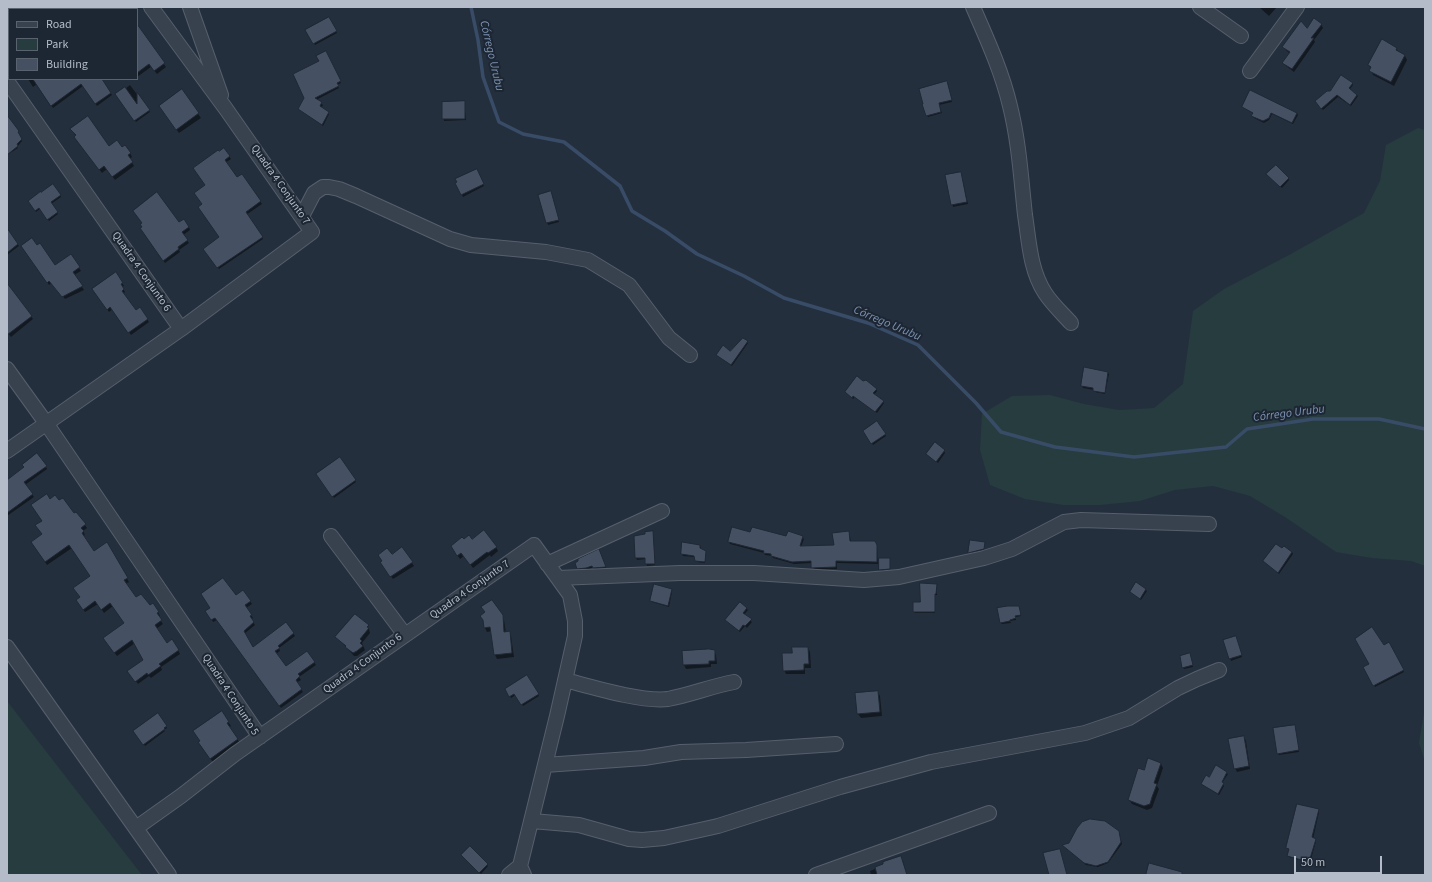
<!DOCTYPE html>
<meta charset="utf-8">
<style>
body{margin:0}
#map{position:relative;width:1432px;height:882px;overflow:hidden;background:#242f3e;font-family:"Source Sans 3",sans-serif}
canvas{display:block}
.frame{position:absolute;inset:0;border:8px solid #b4bcc9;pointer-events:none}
.legend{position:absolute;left:8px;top:8px;width:130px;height:72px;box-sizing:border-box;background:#1d2633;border:1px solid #59626f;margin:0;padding:5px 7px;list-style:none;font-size:12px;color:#b4bcc9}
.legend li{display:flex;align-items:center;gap:8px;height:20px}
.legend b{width:20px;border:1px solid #59626f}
.scale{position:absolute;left:1294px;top:856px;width:88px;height:18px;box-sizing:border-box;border:2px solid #b4bcc9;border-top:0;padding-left:5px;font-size:12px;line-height:14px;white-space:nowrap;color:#b4bcc9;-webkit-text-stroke:3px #1d2633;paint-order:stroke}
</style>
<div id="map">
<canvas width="1432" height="882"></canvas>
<div class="frame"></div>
<ul class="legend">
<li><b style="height:5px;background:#38414e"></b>Road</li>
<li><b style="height:11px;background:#263c3f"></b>Park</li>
<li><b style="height:11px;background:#455162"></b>Building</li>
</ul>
<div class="scale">50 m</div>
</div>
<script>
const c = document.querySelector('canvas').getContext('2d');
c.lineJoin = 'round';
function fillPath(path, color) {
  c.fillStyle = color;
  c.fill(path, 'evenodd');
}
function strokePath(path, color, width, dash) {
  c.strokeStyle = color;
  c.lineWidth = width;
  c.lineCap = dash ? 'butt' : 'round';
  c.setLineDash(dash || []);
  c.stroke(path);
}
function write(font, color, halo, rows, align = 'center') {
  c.font = font + ' "Source Sans 3",sans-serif';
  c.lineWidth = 4;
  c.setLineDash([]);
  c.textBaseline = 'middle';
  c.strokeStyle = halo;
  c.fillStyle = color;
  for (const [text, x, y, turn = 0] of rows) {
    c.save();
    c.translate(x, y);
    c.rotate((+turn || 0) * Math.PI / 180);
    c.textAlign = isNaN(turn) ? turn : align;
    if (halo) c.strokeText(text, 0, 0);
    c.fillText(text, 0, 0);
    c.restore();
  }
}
fillPath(new Path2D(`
 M1418,128L1425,130V566L1411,561L1372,558L1336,552L1285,517L1250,496L1213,486L1175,490L1140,501L1100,505H1063L1025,499L990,485L980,450L982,414L1012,396L1050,395L1084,404L1119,410L1154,408L1183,384L1193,311L1224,289L1289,255L1364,213L1380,181L1386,145Z
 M7,701L142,875H7Z
 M1425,707V762L1419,743Z`), '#263c3f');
fillPath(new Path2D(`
 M27,7H50L47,9H29Z
 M82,7H124L126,9H79Z
 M1259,7H1277L1269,16Z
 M329,18L337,33L315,45L306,30Z
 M1321,24L1323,28L1314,40L1315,42L1294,72L1286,66L1284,63L1290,54L1286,50L1284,47L1307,29Z
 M137,25L166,67L157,74L151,67L137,77Z
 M1396,48L1399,53L1405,56L1407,60L1394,86L1373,75L1369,65Z
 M326,52L341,83L337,85L339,88L316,100L323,105L321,108L329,114L323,126L299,109L306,98Z
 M28,79H101L112,95L97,106L83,86L53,108L37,84L33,87Z
 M948,83L952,102L939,105L942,113L928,117L927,115Z
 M1352,83L1353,85L1350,89L1358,96L1351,106L1338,97L1323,110L1317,103L1330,92Z
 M130,85L150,112L136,122L117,95Z
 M181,90L201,118L179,133L162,110Z
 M464,102L466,120L444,121L443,103Z
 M1243,107L1297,113L1298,115L1293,124L1272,114L1269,120L1264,123L1254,118L1253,116L1254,114Z
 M12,124L22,141L17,147L18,148L7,155V128Z
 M74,133L109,147L122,148L130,153L132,157L130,159L134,166L115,180L107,169L102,173L78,141Z
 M224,149L231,159L225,163L237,179L242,175L262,204L246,215L263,239L219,269L206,251L220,238L203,204L206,185Z
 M476,170L484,186L463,197L457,184Z
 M961,173L968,204L953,207L946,176Z
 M1268,175L1288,178L1289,180L1282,188Z
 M53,185L61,197L51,204L58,214L49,221L40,209L36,212L29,201Z
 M552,194L559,222L548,225L539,195Z
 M179,224L189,227L190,230L183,235L189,243L179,250L180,252L165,263L142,231L143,227Z
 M10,234L19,246L7,255V235Z
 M24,250L55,266L71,255L81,271L74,275L84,290L65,299L52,283L49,285Z
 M122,283L124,286L122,287L125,292L123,294L136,311L140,308L149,322L131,335L113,309L109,312L94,291Z
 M7,284L33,319L11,337L7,332Z
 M747,342L748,343L732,366L717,355L730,352Z
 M1108,373L1109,374L1105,394L1095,392L1094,390L1083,388L1082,386Z
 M876,389L877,391L874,395L884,403L877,413L855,397L853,399L846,392Z
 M877,423L886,436L873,445L864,431Z
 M944,451L945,453L938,463L927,454Z
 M339,458L356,482L334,498L318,475Z
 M46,467L47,469L25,485L34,497L7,516V481Z
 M50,500L74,515L85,525L87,528L83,531L85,535L83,536L94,552L106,543L129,582L125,584L136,599L158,612L160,616L158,617L163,624L156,629L167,644L178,650L180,654L161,667L162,670L151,678L149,676L138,684L131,674L144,660L135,643L117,656L106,642L125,623L113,606L104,613L98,604L85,612L80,604L91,577L72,548L47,565L34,546L43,535V521Z
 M849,532L851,542H874L877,548L878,564L837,563V569H814L812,563L794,564L773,558L772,556L765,555L764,553L730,544L729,542L751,533L787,537H802L804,539L801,547L835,546Z
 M653,534L655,565L647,566L646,559L637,560L636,558Z
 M472,540L496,547L498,551L491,557L490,555L473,568L464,556L460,559L454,551L463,541Z
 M984,543V551L970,554L969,553Z
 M700,545L701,549L706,554L705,563L697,562L695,557L683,556L682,554Z
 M402,548L414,566L393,579L383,566L391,556Z
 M600,552L606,568L595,569L593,567L588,570H579L576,563Z
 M1292,552L1293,554L1279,574L1266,562Z
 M889,559L890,571H881L880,569Z
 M936,585L937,586V595H935V613H915L914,611Z
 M671,590L672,592L669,607L652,602L651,600Z
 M1146,590L1147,591L1141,600L1131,592Z
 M236,597L250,601L252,604L246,608L253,618L251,619L255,625L244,634L252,648L286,623L295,636L279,648L280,651L276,654L285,667L307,652L316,665L299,677L301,680L296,683L303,692L281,708L217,620L213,622L207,611Z
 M740,603L748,610L744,615L752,622L747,628L745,626L740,632L728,622Z
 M1019,607L1021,616L1016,617V620L1010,621L1011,623L1002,624L1001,623Z
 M502,615L504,620L506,633L509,632L511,636L514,657L497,659L495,655L492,631L487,632L485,628Z
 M368,626L370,633L362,643L365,650L357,656H354L337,637Z
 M1236,639L1242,657L1231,661L1224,640Z
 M1389,643L1404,672L1375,687L1364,668L1371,664L1383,646Z
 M808,648L810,652L811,668H805V674H786L784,670Z
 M714,651L716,655L717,664H711V667L686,669L684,665L683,652Z
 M1190,654L1193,667L1184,669L1183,667Z
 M527,676L539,696L523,706L516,695L511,698L506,689Z
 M878,692L880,696L882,716L861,718L858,714Z
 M221,712L231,726L229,728L240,743L213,762L201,747Z
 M158,715L167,728L164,730L165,731L145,746L135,731Z
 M1295,728L1299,752L1279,755L1278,753Z
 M1244,737L1246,741L1250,769L1237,772L1235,768Z
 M1161,764L1163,768L1157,786L1159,789L1152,808L1147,810L1132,804L1129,800L1145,771Z
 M1216,766L1228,774L1222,783L1224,786L1219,795L1202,784L1209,778Z
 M1318,810L1319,812L1313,839L1316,841L1310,863L1289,857L1288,856L1290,850L1287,848Z
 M1119,832L1122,844L1108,863L1098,867L1086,865L1064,846Z
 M463,857L487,865L488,866L481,874Z
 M903,861L907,875H871L870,871L885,865Z`), '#0007');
strokePath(new Path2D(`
 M471,7L478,40L483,77L499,122L523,134L564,142L620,186L632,211L665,231L697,254L744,276L784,298L868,323L918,345L976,403L1001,432L1055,447L1134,457L1226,447L1247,429L1313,419H1379L1425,429`), '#394c67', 3.5);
const building = new Path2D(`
 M329,17L337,31L313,44L305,30Z
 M1314,18L1322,24L1311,38H1314L1292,69L1282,63L1290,52L1282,47L1301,21L1307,28Z
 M137,24L165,63L154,71L149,64L137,73Z
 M1382,39L1397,48L1396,50L1405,55L1391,82L1369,71L1371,67L1368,65Z
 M326,51L341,81L337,83L339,86L315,98L322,102L320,106L329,112L322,125L298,109L304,98L293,74L319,61L316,56Z
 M1341,75L1353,83L1349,88L1357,95L1350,105L1337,95L1321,109L1315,101L1327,91H1330Z
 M33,79H102L111,93L95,104L81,84L51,106Z
 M947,81L952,100L939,103L941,112L926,116L922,104H923L919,89Z
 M125,87L137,104V92L150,110L134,121L115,94Z
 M182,89L199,113L176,130L159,106Z
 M1250,90L1297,113L1292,123L1271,113L1269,118L1263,121L1251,116L1253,113L1242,107Z
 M465,101V119H442V102Z
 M7,115L19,131L18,132L22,139L17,144L18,146L7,155Z
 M88,116L109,146L117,140L122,147L125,145L131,153L128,155L133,162L112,177L104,166L99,170L74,137L76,135L70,129Z
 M224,148L230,156L225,160L237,177L242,174L261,201L246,212L263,237L217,268L203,249L219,237L198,207L202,204L194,193L205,185L193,168L218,150L219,151Z
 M1276,165L1289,178L1280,187L1266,174Z
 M477,169L484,184L461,195L455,183L457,182L455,179Z
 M961,172L967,202L951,205L945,175Z
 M53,184L61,195L51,202L58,212L47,220L39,208L35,211L28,201L41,191V192Z
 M551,191L559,220L546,223L538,195Z
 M157,192L179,222L184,219L189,227L182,232L188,240L178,247L179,249L163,261L140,228L142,227L140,224L142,223L133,211Z
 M7,228L18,244L7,253Z
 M32,238L37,245L40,243L55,265L71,254L80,267L73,272L83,286L62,297L49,281L47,283L21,246Z
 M116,272L123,283L121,284L124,289L122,291L136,310L140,307L148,319L128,333L110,307L107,310L92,289Z
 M7,283L32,316L7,335Z
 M743,338L748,341L731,365L716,355L723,345L730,351Z
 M1084,367L1108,372L1105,393L1093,391V388L1081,386Z
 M857,376L863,381L866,380L877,389L873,393L884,401L875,412L853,396L852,398L845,392Z
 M877,421L886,434L871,444L863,431Z
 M935,442L945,450L936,462L926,454Z
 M37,453L47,466L24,482L33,494L7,513V480L24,467L22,465Z
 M340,457L356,480L332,497L316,474Z
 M47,494L50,499L55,495L59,500L63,498L74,513L76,512L86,524L81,528L84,531L82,533L94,551L107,542L128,578L124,580L136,597L141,594L150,605L153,603L159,612L157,613L162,620L155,625L167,643L172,639L179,650L159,664L161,666L148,675L147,673L135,682L127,671L143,660L132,640L114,653L103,638L124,623L110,603L101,610L95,601L83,610L76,600L80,597L73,588L90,576L69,545L45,562L31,542L42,534L35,525L42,521L31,505Z
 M732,527L750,532L752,527L786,536L788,531L803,536L800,546L834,545L832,533L849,531L850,541H875L877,545V562L836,561V567L811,568V561L792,562L771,556V554L763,553L764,551L728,542Z
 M484,530L497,547L488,553L487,552L470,565L461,553L457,556L451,546L462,537L464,539L469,535L472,539Z
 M653,531L655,564H645V558H635L634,536L645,534V532Z
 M970,540L985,542L984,549L968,553Z
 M682,542L700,545V548L706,551L705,562L695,561L694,556L681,554Z
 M1276,544L1282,548L1284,546L1292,552L1278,573L1263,561Z
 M402,547L413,562L390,577L380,562L382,561L378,555L387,548L392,554Z
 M599,549L606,567L593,568L592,566L586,568L577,569L575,563L578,561V559Z
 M879,558H890V569L879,570Z
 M223,578L236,595L243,590L251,601L245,605L252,615L250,616L254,622L244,631L253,647L286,622L294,633L278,646L280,648L275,651L286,666L307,651L315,662L298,674L300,676L296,680L302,689L279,706L215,618L211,620L205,611L210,608L201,594Z
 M1136,582L1146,589L1140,599L1130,592Z
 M920,583L937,584L936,594H935V612H913V602H920Z
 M654,584L672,589L668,606L650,601Z
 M492,600L503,615L504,632L510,631L512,653L494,655L490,627L484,628L483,620L480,616L485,612L481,607Z
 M740,602L747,608L743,613L752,619L745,626L743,625L739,631L725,620Z
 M1008,606H1019L1021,615L1015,616L1016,618L1010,620V621L1000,623L997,608Z
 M355,614L369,625L367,627L369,628L360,639L362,641L360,643L363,646L357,651L353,653L345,647L346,646L335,637Z
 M1372,627L1384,645L1389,642L1404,670L1373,686L1363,667L1369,664L1355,639Z
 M1236,636L1242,655L1229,659L1223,640Z
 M792,647H808L809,664H804V670L783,671L782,653H792Z
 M709,649L715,650V661H709V664L683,665L682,651Z
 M1190,653L1193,665L1182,668L1180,656Z
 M527,675L539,694L521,705L514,694L509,697L505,689Z
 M878,691L880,712L857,714L855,693Z
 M222,711L229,722L227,723L238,739L210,759L198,742L200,741L193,731Z
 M158,713L167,726L164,728L165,729L143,745L133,731Z
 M1295,725L1299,750L1277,754L1273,728Z
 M1244,736L1249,766L1234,769L1228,739Z
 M1148,758L1161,763L1154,783L1157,784L1152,797L1150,804L1144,806L1128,800L1138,768L1144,770Z
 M1216,765L1227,772L1222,782L1224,783L1218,794L1201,784L1206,775L1209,777Z
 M1297,804L1319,809L1312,837L1316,839L1309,862L1287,856L1289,849L1286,848Z
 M1090,819L1105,821L1119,831L1121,842L1108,862L1096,866L1084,863L1062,845L1069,843L1077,828L1082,822Z
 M470,846L488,864L479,873L461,855Z
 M1060,849L1067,875H1049L1043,853Z
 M901,856L907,875H877L875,867L883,864V862Z
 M1149,863L1182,872V875H1146Z`);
fillPath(building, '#455162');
strokePath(building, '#1f2835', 1);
const minor = new Path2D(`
 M190,7L221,95
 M973,7C987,39 1002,72 1010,106C1019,142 1021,178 1025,215C1029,241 1030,270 1045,293C1052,304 1063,314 1071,323
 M1200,7L1241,36
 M1250,71L1297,7
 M7,81L181,329
 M302,216L314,193L323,187H329L339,189L356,196L450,239L471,245L546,252L588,260L629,285L669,338L690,355
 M7,369L46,423L260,737
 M7,451L181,329L312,232L226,109L151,7
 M331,536L405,635
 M547,564L662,511
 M558,578L680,573H754L864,580L899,577L984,558L1012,549L1064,522L1081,520L1209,524
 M7,647L169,875
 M565,680C592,687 641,702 668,699C690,695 712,686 734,682
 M545,765L644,758L681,752L746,750L836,744
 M532,821L579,825L629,839L642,840L664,838L718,826L840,787L931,762L1085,733L1129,718L1178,688L1197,679L1219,670
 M136,828L181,796L235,754L534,545L570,595L575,621V636L557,716L520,866L524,875
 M509,875L520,866
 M816,875L989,813`);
strokePath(minor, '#565f6c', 16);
strokePath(minor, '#38414e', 14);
write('11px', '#b4bcc9', '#1d2633', [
 ["Quadra 4 Conjunto 7",280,185,55],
 ["Quadra 4 Conjunto 6",141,272,55],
 ["Quadra 4 Conjunto 7",470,590,-35],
 ["Quadra 4 Conjunto 6",363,664,-36],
 ["Quadra 4 Conjunto 5",230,695,57]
]);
write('italic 12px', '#7c92b1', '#1d2633', [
 ["Córrego Urubu",491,56,77],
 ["Córrego Urubu",887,324,23],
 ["Córrego Urubu",1289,414,-7]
]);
</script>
